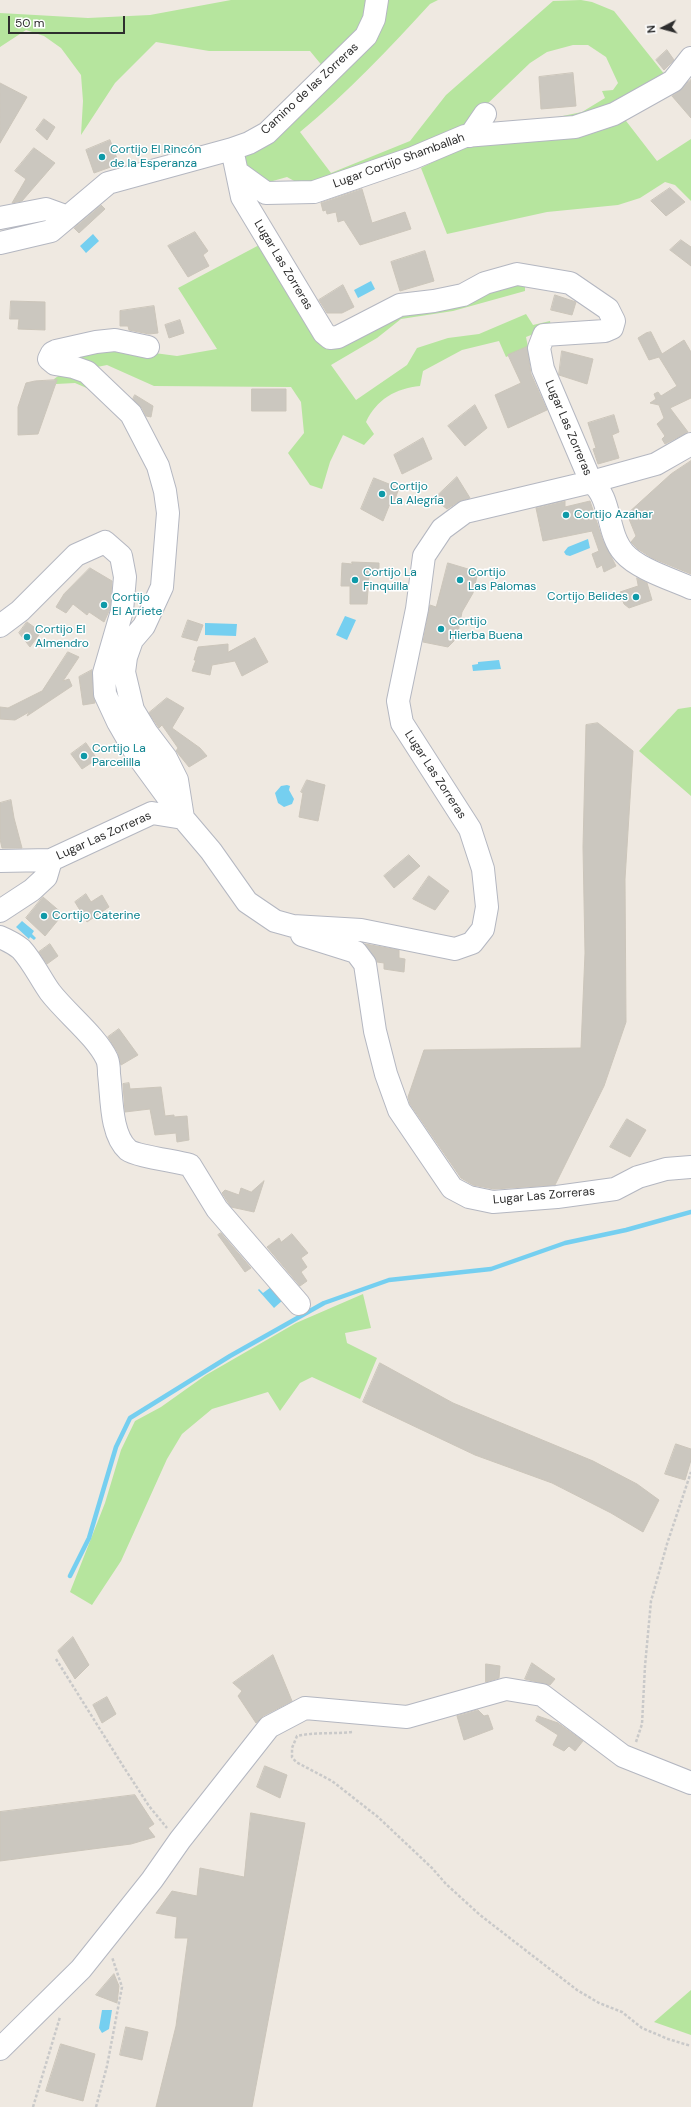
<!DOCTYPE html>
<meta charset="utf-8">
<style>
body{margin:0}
#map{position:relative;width:691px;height:2107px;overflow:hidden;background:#efe9e1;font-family:"DM Sans",sans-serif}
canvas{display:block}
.north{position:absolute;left:643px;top:8px;width:40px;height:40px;-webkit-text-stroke:3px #fff;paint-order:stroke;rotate:264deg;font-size:11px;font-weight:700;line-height:16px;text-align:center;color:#2e2e2e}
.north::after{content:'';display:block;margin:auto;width:14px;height:18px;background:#2e2e2e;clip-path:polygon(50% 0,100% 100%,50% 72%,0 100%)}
.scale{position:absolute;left:8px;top:16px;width:117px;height:18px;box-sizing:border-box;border:2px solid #2e2e2e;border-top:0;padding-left:5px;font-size:12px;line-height:14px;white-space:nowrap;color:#2e2e2e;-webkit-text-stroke:3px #fff;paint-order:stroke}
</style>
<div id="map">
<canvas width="691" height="2107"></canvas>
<div class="north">N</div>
<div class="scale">50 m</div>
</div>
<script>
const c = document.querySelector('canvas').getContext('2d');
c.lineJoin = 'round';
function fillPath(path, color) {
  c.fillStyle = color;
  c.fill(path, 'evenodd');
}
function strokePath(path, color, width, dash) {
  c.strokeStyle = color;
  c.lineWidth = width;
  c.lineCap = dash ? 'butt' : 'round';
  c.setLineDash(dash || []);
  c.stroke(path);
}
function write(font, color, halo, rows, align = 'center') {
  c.font = font + ' "DM Sans",sans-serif';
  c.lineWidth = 3;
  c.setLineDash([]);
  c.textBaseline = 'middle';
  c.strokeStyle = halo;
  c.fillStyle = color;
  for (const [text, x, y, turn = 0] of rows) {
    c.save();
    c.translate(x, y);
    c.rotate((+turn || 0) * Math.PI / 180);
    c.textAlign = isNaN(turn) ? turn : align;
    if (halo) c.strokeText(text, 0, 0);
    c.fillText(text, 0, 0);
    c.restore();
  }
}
fillPath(new Path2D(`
 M231,0H366V15L360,30L324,68L310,51H209L156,42L115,83L81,135L83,101L81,75L61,48L44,36L26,30L0,47V13L88,18L150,15Z
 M385,0H438L430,4C389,49 347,93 300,132L331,173L410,141L446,95L553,1L581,0L592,2L614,11L665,75L601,114L553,118L582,112L605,98L602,91L613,90L618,83L606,57L588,45H573L547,52L530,63L461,129L305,187L287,177L262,184L243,166L244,154Z
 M623,117L657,161L691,139V201L675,185L665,182L640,198L618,205L547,212L447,234L421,168L469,144Z
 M263,243L318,336L519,281L525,283V291L453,311L401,319L377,338L331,365L356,400L407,365L417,348L448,338L479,334L526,314L533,325L550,321L551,327L526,337L528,347L506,357L499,341L462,350L423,371L420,386C396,388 376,400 366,422L374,434L364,445L343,435L330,462L322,489L310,485L288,453L304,433L301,402L291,387L154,386L107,365L87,369L59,356L77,351L147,352L177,356L217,349L178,288Z
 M64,372L75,375L96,392L75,383L56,384L54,379Z
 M691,707V796L639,751L678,709Z
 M363,1294L371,1328L345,1333L347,1343L377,1358L360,1399L312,1377L300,1383L280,1411L268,1392L212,1409L182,1434L167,1459L121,1561L92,1605L70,1592L105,1503L121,1450L135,1421L161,1407L206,1375L296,1323Z
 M691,1990V2035L654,2022Z`), '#b6e59e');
fillPath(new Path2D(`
 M93,234L99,241L86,253L80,246Z
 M371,281L375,289L358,298L354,290Z
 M588,539L590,548L570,556L566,555L564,552L568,547Z
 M345,616L356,620L347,640L336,635Z
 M205,623L237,624L236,636L205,635Z
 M499,660L501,669L473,671L472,665L478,664V662Z
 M287,785L290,786L289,790L294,799L292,804L284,807L278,803L275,793L281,786Z
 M22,921L34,931L32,934L36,938L34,940L30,937L29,939L16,927Z
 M271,1287L283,1300L274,1308L258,1290L259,1289L263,1293Z
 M102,2010H112L109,2029L102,2033L99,2028Z`), '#75cff0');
strokePath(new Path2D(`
 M70,1576L89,1538L116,1447L130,1418L230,1356L324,1303L389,1280L491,1269L565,1243L626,1230L691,1212`), '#75cff0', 4.5);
const building = new Path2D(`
 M667,50L674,60L664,70L656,60Z
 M573,73L576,106L541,109L539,77Z
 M691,80V118L672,96Z
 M0,83L27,97L0,143Z
 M44,119L55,127L47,140L36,130Z
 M110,140L119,164L94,173L86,150Z
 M34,148L55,163L22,201L12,203L26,179L15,171Z
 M670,188L685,202L666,216L651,201Z
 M362,189L372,223L405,212L411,229L360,245L344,220L338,222L336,212L327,214L326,210L323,211L321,203Z
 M101,205L105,209L79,233L74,228Z
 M195,232L208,251L203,255L209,266L188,277L168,246Z
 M681,240L691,247V266L670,250Z
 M425,251L434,281L400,291L391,262Z
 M343,285L354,307L342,313H327L319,300Z
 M555,295L576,302L572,315L551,310Z
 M11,301L45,302V330L18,329L19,319H10Z
 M154,306L158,333L149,334L129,330L128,326H120V311Z
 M180,320L184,333L169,338L165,325Z
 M651,332L662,354L684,340L691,352V398L670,408L688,432L665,444L662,439L665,436L657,424L664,418L659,405L650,403L656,399L654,394L658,392L661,396L677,386L659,357L649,360L638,338L646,333Z
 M527,347L531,374L547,410L508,428L495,395L521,383L508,355Z
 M562,351L593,359L587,384L559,375Z
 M57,380L38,434L18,435V407L26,383L35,381Z
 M252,389H286V411H252Z
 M135,395L153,406L151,417L146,416L142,408L133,399Z
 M475,405L487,428L465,446L448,426Z
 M614,415L619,432L612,435L619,458L598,464L593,449L596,448L588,423Z
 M423,438L432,459L402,474L394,455Z
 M691,461V574L652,558L638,549L631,542L636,536L627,514L671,474Z
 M457,477L470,498L458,502L447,509L434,499Z
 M374,478L399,488L394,502L391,501L383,521L361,509Z
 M565,501V507L590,501L603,541L616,566L604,572L602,565L597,568L592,554L599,551L592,531L543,541L536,508Z
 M352,562L379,563V575H369L367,604H350V586H341L342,563L352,564Z
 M448,563L478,572L473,593L462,612L457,638L448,647L423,642L430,605L436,607Z
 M90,568L112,581L110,609L104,622L89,612L87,615L73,604L66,613L56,607L64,594Z
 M637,578L647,583L652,600L629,608L624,604L620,592L638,586Z
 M188,620L203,625L197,641L182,637Z
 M27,622L41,632L30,647L19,633Z
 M255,638L268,662L242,676L235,661L212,665L210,675L192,671L196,660H194L198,647L228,644V652Z
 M68,652L79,657L63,681L69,679L72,686L27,716L29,712L15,720L0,719V707L8,708L42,691Z
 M92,670L93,695L95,703L83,705L79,677Z
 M167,698L184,708L172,728L200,748L207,756L189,767L176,751L178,748L162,725L159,728L149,713Z
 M598,723L633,751L625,879L626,1022L604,1086L555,1185L494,1189L473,1185L461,1178L410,1104L408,1097L424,1050L581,1048L585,953L583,847L586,725Z
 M86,743L97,759L82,769L71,754Z
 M307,780L325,785L318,821L299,817L303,793L301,792Z
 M11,800L14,818L22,848H2L0,839V803Z
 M409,855L420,866L394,888L384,876Z
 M429,876L449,891L435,910L413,899Z
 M86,894L91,902L102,895L109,907L87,922L75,902Z
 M43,897L63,914L45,936L26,918Z
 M50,944L58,956L47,964L39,952Z
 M365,944L399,950V958L405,959L404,972L384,969V963L377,962Z
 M119,1029L138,1055L121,1065L118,1053L108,1037Z
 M129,1083L130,1089L161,1087L165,1116L174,1115V1117L187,1116L189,1140L177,1142L176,1133L155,1135L150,1109L125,1112L123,1084Z
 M627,1119L646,1130L630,1157L610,1147Z
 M264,1181L254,1212L231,1207L222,1193L225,1190L239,1195L241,1188L251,1192Z
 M221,1233L251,1268L245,1272L218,1235Z
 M292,1234L308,1253L301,1258L307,1267L301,1272L307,1281L300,1286L267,1247L279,1238L281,1242Z
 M380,1363L453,1403L593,1461L637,1484L659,1500L643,1532L611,1513L552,1483L475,1455L363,1402Z
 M676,1444L691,1449V1460L685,1480L665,1474Z
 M73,1637L89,1665L75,1679L58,1651Z
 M273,1655L292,1701L263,1716L256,1723L238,1696L242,1691L233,1683Z
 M532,1663L555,1679L550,1685L525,1679Z
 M486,1664L500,1666L499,1678L486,1682Z
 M107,1697L116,1714L102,1723L93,1705Z
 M478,1710L484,1716L488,1715L493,1729L464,1740L457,1716Z
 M538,1716L558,1723L583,1741L575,1751L569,1746L564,1751L553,1745L558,1735L536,1721Z
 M265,1766L287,1775L280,1798L257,1787Z
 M135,1795L154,1824L148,1828L155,1837L131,1844L0,1861V1812Z
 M251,1813L305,1823L252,2107H156L176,2026L188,1938H175L177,1917L156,1913L172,1891L197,1896L200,1868L244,1877Z
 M114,1974L119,1986L117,2003L96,1995Z
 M126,2027L148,2032L142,2060L120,2055Z
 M61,2044L95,2054L83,2101L46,2091Z`);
fillPath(building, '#cbc7bf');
strokePath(building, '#cbc5ba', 1);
const minor = new Path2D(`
 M470,136L485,114
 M232,149L242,197L324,333L330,338L338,337L400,305L434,301L463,295L485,283L517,274L570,283L608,309L614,321L612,328L605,331L544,335L539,348L543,369L591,482
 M237,172L266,193L314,192L413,158L465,136L575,127L614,114L673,81L691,58
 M0,218L46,209L68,217
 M0,243L51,231L108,183L232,149L249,143L267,133L366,36L374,19L377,0
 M591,482C612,497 606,533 624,553C638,569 671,579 691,588
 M0,626L20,611L76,555L105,542L121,556L125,577L122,611L104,673L105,694L118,722L137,755L183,818L211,851L247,902L275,921L293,926L361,930L455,949L472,943L483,929L487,907L483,869L470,829L402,723L398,701L417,609L424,556L442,529L465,512L591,482L656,464L691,444
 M0,861L51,860L152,813L183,818L177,780L166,758L147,733L133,710L124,672L126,657L132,640L144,626L162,587L168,513L165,491L158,466L131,414L87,372L73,367L55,364L49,359L52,353L56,351L96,342L115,340L148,347
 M0,911L32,890L46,877L51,860
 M302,935L356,952L365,964L375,1031L386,1074L399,1110L452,1188L469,1197L493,1202L557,1197L615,1189L638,1177L666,1169L691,1167
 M0,937C7,940 15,944 21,949C33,962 40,978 50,992C66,1013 96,1036 107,1059C109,1064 109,1070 109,1074C112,1096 110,1134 128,1150C136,1156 176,1161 190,1165L217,1209L299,1304
 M0,2049L81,1969L152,1880L180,1840L269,1727L305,1708L407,1717L506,1689L542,1695L623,1756L691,1783`);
strokePath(minor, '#b4b7c1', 24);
strokePath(new Path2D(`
 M56,1659L123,1766L149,1806L167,1828
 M352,1732C334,1734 315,1732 297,1736L292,1748V1757L296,1762L332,1781L378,1817L432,1868L446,1884L480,1915L577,1990L599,2003L622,2012L642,2028L668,2039L691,2046
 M636,1742L642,1724L645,1666L651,1601L667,1544L691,1472
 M33,2107L60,2017
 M96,2107L107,2066L122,1987L112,1957`), '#c9c9c9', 2.5, [3, 2]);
strokePath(minor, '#fff', 22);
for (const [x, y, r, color] of [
 [102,157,4,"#0f9aa8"],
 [382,494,4,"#0f9aa8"],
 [566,515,4,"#0f9aa8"],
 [355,580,4,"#0f9aa8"],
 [460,580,4,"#0f9aa8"],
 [636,597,4,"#0f9aa8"],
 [104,605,4,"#0f9aa8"],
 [441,629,4,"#0f9aa8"],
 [27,637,4,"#0f9aa8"],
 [84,756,4,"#0f9aa8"],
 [44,916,4,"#0f9aa8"]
]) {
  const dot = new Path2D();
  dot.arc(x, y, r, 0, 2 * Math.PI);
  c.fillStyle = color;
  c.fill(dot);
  strokePath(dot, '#fff', 1.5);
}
write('12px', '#2e2e2e', '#fff', [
 ["Camino de las Zorreras",310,89,-43],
 ["Lugar Cortijo Shamballah",399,161,-20],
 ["Lugar Las Zorreras",283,265,59],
 ["Lugar Las Zorreras",568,428,67],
 ["Lugar Las Zorreras",435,775,57],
 ["Lugar Las Zorreras",104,836,-24],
 ["Lugar Las Zorreras",544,1196,-5]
]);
write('12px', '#0d838f', '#fff', [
 ["Cortijo El Rincón",110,150],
 ["de la Esperanza",110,164],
 ["Cortijo",390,487],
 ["La Alegría",390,501],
 ["Cortijo Azahar",574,515],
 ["Cortijo La",363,573],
 ["Finquilla",363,587],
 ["Cortijo",468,573],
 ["Las Palomas",468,587],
 ["Cortijo Belides",628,597,"right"],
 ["Cortijo",112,598],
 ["El Arriete",112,612],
 ["Cortijo",449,622],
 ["Hierba Buena",449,636],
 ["Cortijo El",35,630],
 ["Almendro",35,644],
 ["Cortijo La",92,749],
 ["Parcelilla",92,763],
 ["Cortijo Caterine",52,916]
], 'left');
</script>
